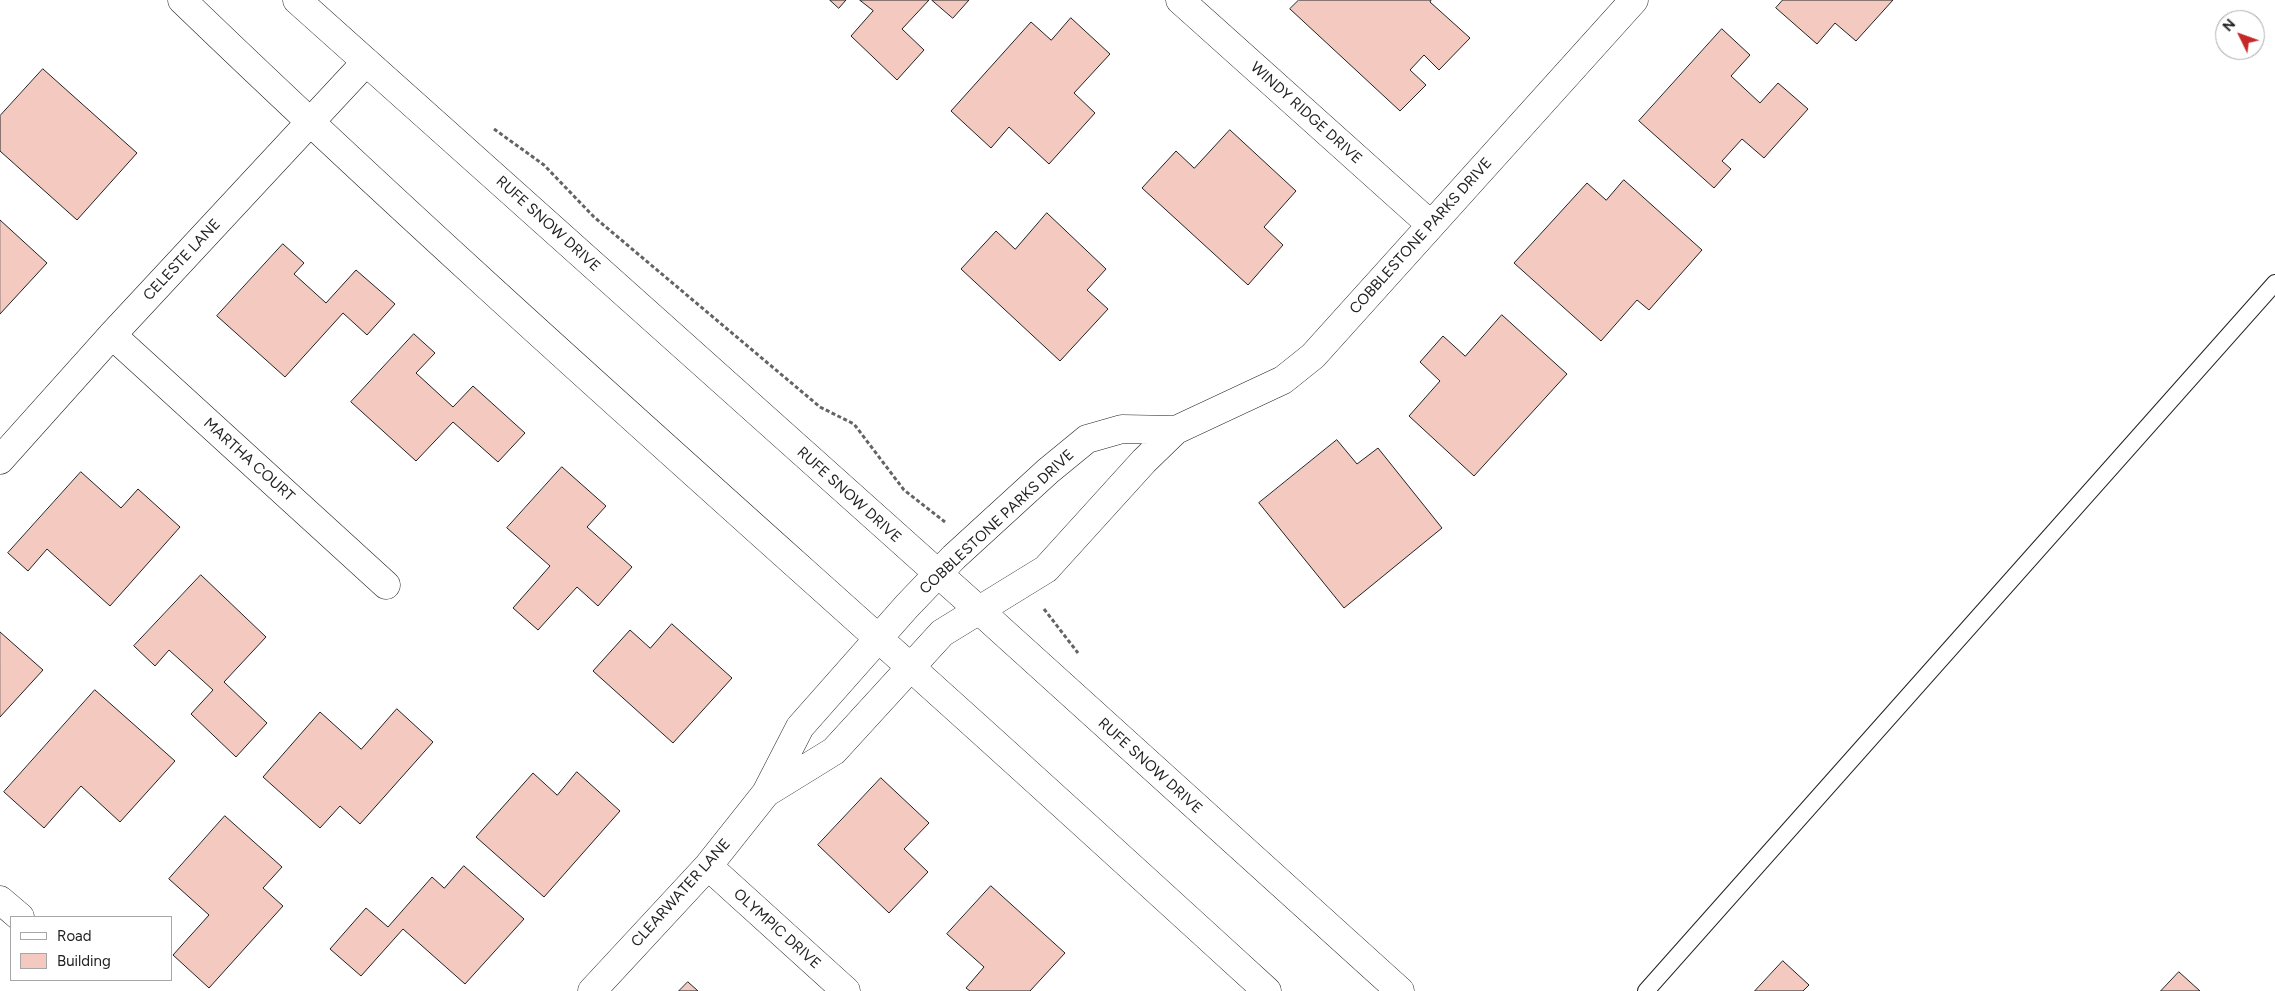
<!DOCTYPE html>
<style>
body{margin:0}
#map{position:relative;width:2275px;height:991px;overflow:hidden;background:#fff;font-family:Figtree,sans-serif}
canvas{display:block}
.legend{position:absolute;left:10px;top:916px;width:162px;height:65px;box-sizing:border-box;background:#fff;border:1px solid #a7a7a7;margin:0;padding:6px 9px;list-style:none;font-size:15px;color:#222}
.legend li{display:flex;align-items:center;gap:10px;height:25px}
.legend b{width:25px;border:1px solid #a7a7a7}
.north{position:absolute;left:2215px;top:10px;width:50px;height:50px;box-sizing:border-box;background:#fff;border:1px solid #a7a7a7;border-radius:50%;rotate:312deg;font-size:14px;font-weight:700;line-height:20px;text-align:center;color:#222}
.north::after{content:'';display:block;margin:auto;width:18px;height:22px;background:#c62828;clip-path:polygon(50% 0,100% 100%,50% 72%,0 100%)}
</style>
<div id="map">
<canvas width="2275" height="991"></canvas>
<ul class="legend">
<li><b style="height:6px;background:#fff"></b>Road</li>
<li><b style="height:14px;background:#f3c9c0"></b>Building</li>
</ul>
<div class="north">N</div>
</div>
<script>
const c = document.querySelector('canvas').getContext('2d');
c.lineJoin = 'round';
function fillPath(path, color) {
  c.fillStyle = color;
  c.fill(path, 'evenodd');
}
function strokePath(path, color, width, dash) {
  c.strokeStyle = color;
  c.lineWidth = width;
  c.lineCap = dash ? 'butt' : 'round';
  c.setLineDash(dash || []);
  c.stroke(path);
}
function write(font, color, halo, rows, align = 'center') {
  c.font = font + ' Figtree,sans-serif';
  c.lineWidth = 4;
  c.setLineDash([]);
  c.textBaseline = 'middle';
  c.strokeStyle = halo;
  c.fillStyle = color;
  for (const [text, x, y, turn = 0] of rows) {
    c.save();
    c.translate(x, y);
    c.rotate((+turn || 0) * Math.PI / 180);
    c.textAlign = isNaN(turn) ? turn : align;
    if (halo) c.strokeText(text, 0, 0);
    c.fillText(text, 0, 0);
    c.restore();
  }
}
const building = new Path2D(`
 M830,0H846L839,8Z
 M860,0H929L902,29L924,50L897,80L851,36L873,11Z
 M932,0H969L953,18Z
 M1299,0H1431L1430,2L1470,38L1439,70L1424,55L1410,70L1426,85L1400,111L1290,9Z
 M1783,0H1893L1856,41L1835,23L1817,44L1776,8Z
 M1071,18L1110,54L1074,93L1095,113L1049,164L1009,127L991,148L951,111L1031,22L1051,40Z
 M1722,29L1750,55L1731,76L1760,103L1778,83L1808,109L1764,158L1742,139L1722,161L1731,169L1714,188L1639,121Z
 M43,69L137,153L77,220L0,151V116Z
 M1230,130L1296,191L1264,227L1283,245L1248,285L1142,188L1176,151L1194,168Z
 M1624,180L1702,250L1649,310L1637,300L1601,341L1514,263L1587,183L1606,200Z
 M1047,213L1106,269L1087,290L1108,309L1060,361L961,269L996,231L1015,249Z
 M0,220L47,263L0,314Z
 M283,244L304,263L294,274L326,303L356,270L395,304L367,335L343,313L285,377L217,316Z
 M1502,315L1567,374L1474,476L1409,416L1440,381L1420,362L1443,336L1465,356Z
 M414,334L435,353L416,373L453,407L473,386L525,433L498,462L453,422L416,461L351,402Z
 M1337,440L1357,464L1378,448L1442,528L1344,608L1259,503Z
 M562,467L606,506L587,527L632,567L598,606L577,587L538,630L513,608L550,566L507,528Z
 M81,472L121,508L138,489L180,527L110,606L47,549L28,571L8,553Z
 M201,575L266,637L224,682L267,723L236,757L191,714L213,690L169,650L155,666L134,646Z
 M672,624L732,678L673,743L593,671L630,630L650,648Z
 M0,632L43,670L0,717Z
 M95,690L175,761L120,822L81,786L44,828L4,792Z
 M397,709L433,742L360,824L340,806L320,828L263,777L320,712L361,749Z
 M577,772L620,811L544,897L476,837L533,773L557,795Z
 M881,778L929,823L904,849L928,872L889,913L818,845Z
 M225,816L282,867L263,888L283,906L209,988L173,955L209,915L169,879Z
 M464,866L524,919L465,984L403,929L361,976L330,949L366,908L388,927L432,877L444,888Z
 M991,886L1065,953L1030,991H970L966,988L984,967L947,934Z
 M1783,961L1809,985L1803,991H1755Z
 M2179,972L2200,991H2161Z
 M688,982L698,991H679Z`);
fillPath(building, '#f3c9c0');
strokePath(building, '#222', 1);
const lane = new Path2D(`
 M1646,991L2275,283`);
const street = new Path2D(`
 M1180,0L1431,225
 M112,335L386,585
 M0,460L112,335L366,62
 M766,793L834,751L942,633L1046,569L1144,461L1176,430L1283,380L1313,356L1634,0
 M708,866L846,991
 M0,900L20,917
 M592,991L708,866L766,793L800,727L907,606L954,557L1048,471L1087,439L1122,429L1176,430`);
const secondary = new Path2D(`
 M182,0C409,219 644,428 879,639C1009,755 1138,873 1267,991
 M297,0L980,611L1400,991`);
strokePath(lane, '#222', 18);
strokePath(street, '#222', 29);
strokePath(secondary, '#222', 29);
strokePath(new Path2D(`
 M494,129L544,165L594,217L820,407L854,424L904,490L945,522
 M1044,609L1078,653`), '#646464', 3, [4, 2.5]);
strokePath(lane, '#fff', 16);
strokePath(street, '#fff', 28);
strokePath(secondary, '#fff', 28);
write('15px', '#222', '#fff', [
 ["WINDY RIDGE DRIVE",1306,113,42],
 ["RUFE SNOW DRIVE",548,224,42],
 ["COBBLESTONE PARKS DRIVE",1421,236,-48],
 ["CELESTE LANE",182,260,-47],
 ["MARTHA COURT",249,460,42],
 ["RUFE SNOW DRIVE",849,495,42],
 ["COBBLESTONE PARKS DRIVE",997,522,-43],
 ["RUFE SNOW DRIVE",1150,766,42],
 ["CLEARWATER LANE",681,893,-48],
 ["OLYMPIC DRIVE",777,929,42]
]);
</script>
